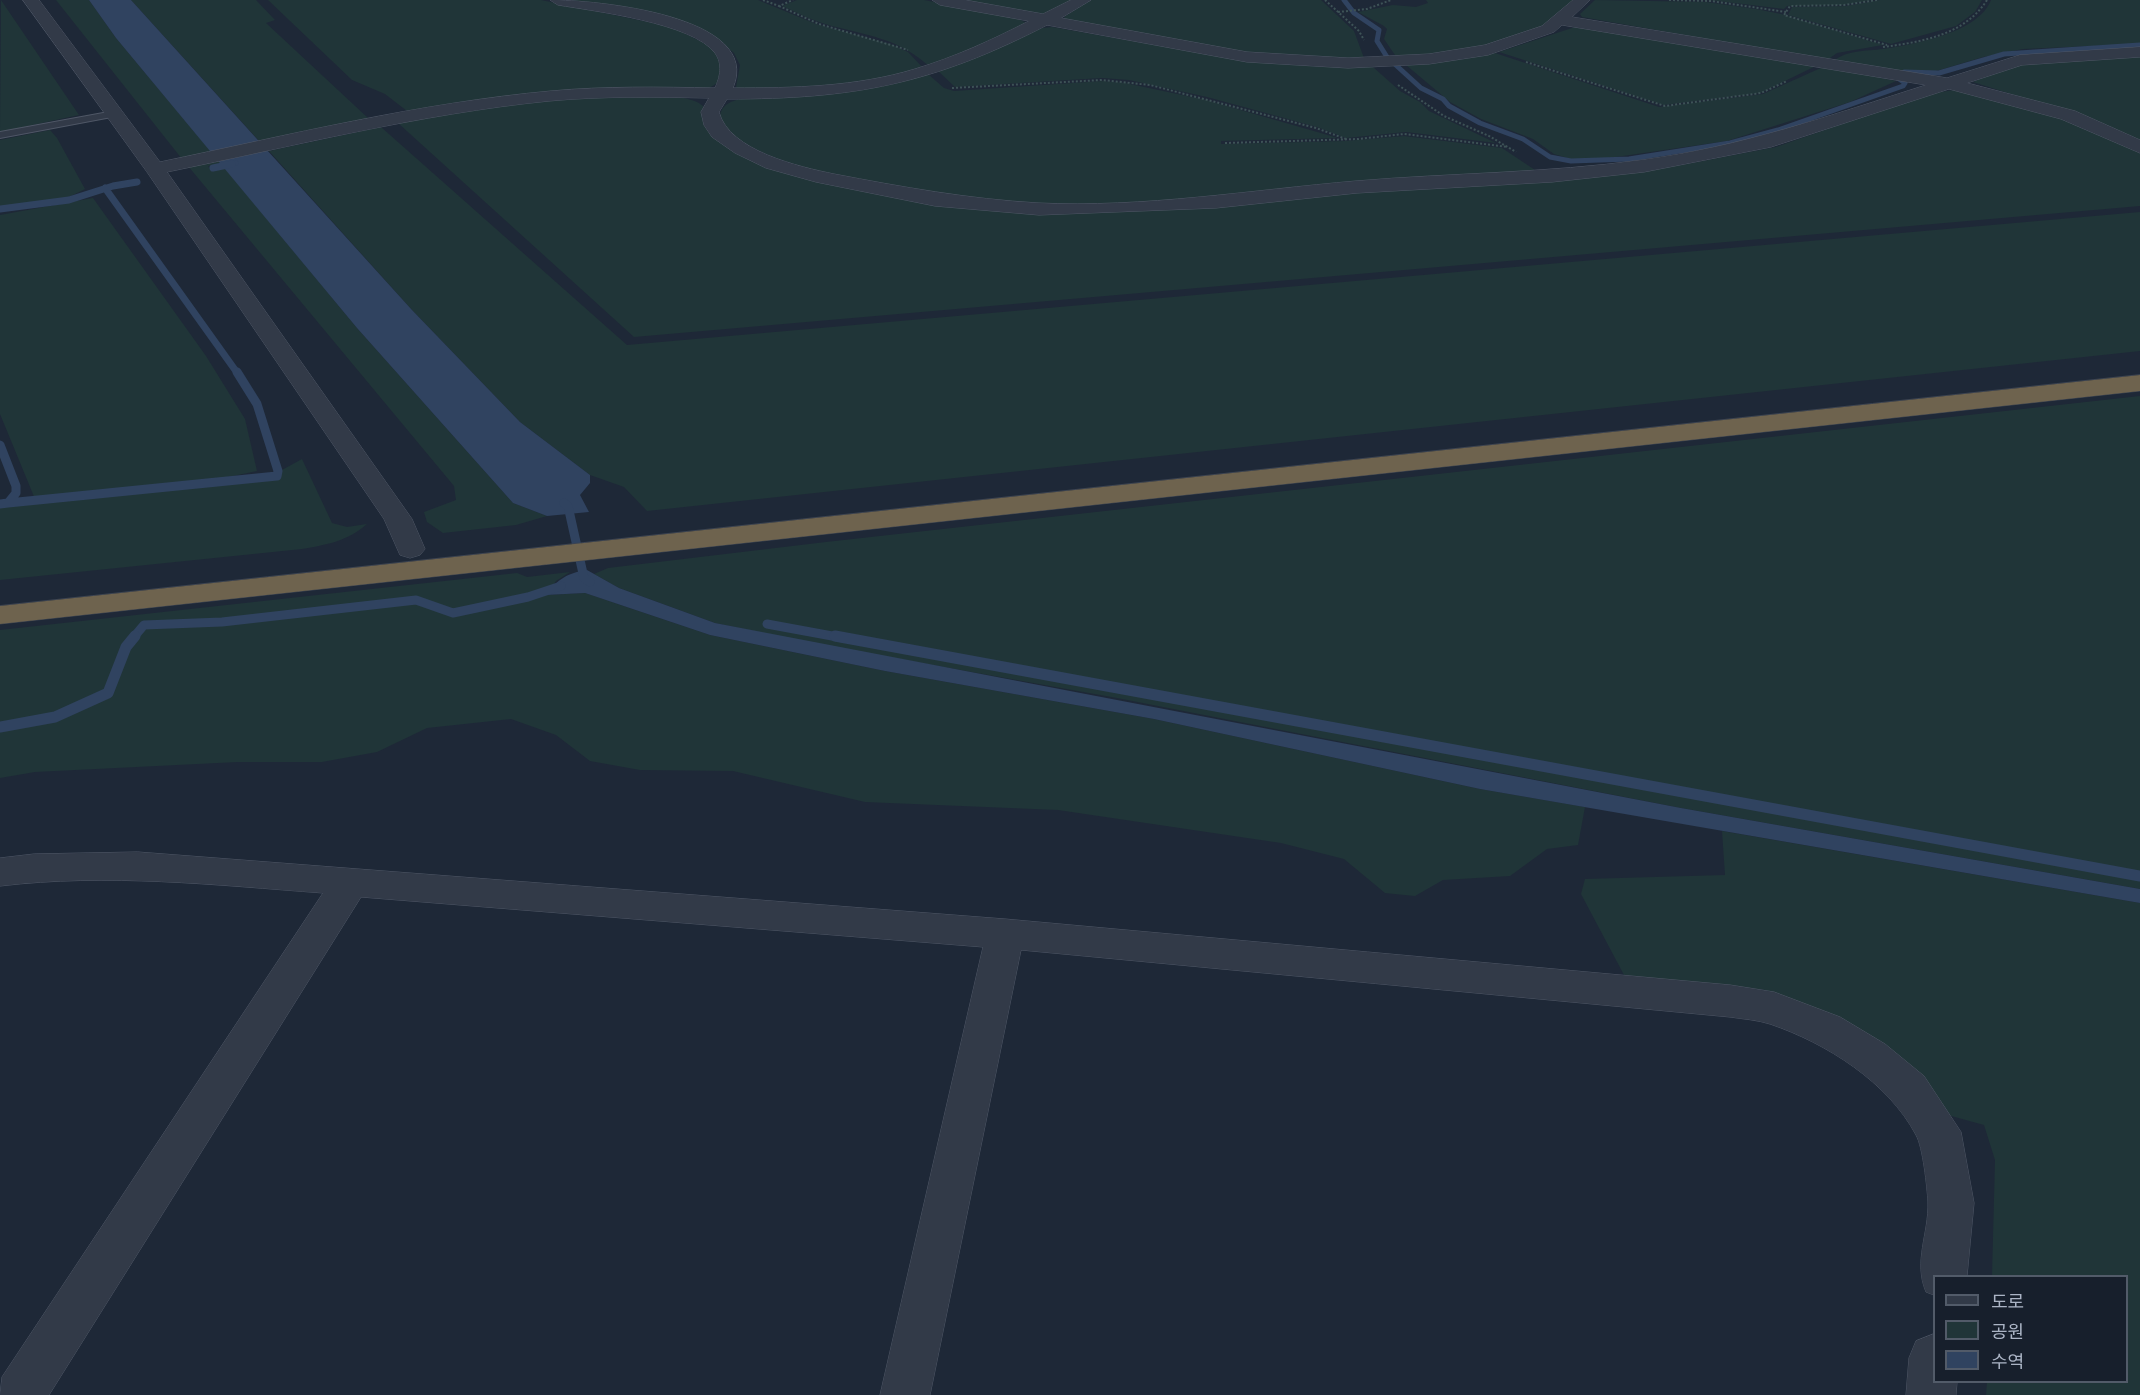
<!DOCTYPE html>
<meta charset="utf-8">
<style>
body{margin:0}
#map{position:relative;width:2140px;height:1395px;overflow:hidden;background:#1e2837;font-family:Lato,"Noto Sans KR",sans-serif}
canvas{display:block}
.legend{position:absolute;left:1933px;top:1275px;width:195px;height:108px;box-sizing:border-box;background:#171f2c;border:2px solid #525b69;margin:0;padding:8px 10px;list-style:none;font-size:18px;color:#abb4c5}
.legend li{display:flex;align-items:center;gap:12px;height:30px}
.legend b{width:30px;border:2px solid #525b69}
</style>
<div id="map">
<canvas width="2140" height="1395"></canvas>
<ul class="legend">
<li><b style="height:8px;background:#323a48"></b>도로</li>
<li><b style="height:16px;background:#203538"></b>공원</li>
<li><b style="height:16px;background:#304360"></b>수역</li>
</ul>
</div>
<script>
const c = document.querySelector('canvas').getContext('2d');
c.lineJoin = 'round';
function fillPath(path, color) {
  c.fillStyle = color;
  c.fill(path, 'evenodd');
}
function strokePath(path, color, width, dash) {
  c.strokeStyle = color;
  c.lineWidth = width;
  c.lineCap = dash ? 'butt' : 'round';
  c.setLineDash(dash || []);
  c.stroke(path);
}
fillPath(new Path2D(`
 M1,0L79,115L0,132Z
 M56,0H89L116,38L212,153L182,159Z
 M131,0H256L275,20L266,23L368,118L261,143Z
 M268,0H541L672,27L710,46L722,60L721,81L709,88L407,111L385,94L352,80Z
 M571,0H758L816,24L893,45L908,52L925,70L855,86L740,90L736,87L740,65L734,53L718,40L609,7Z
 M797,0H924L1017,18L1026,23L1025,26L931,68C898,37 867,36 825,24C811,20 796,12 782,6Z
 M954,0H1077L1052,13L1042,14Z
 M1090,0H1321L1354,31L1364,58L1265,56L1067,20L1064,17Z
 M1426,0H1574L1542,27L1482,48L1397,58L1384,39L1387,29L1384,26L1358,12L1393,5L1416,7L1428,3Z
 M1595,0L1706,2L1756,9L1781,14L1883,45L1837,53L1827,60L1582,17L1580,14Z
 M1709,0H1874L1842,5L1787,6L1784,9Z
 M1880,0H1982L1975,12L1956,26L1891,44L1788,15L1792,7L1846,6Z
 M1991,0H2140V44L2023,49L1983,57L1933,72L1897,71L1834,61C1846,50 1867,51 1883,49C1915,44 1978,33 1991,0Z
 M1052,27L1240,60L1321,67H1373L1400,91L1420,102L1429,111L1496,143L1406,132L1346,138L1317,127L1207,97L1129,80L1102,78L955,87L938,71L1033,29Z
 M1575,27L1818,65L1760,93L1664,105L1499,52Z
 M1495,53L1659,107L1763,94L1825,66L1896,81L1850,102L1727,141L1595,160L1571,159L1554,154L1533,139L1481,119L1450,102L1406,65L1464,59Z
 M2140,54V140L2099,122L1973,82L2012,65Z
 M928,74L944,88L954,91L1102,81L1125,83L1206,100L1338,138L1221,141V144L1345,141L1404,136L1502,148L1538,172C1380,185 1220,205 1061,206C985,206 787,181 732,134C724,127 715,117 724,107C734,96 757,98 770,97C823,94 875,83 928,74Z
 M1954,90L2051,114L2140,153V206L634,337L398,123C443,112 678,76 704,107V125L710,134L735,152L814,180L928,204L1041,212L1555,179L1682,165L1776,147L1928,94Z
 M381,127L627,345L2140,212V351L647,511L624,487L590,475L520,422L412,310L269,151Z
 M50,130L57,138L85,189L63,200L0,207V140Z
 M217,160L221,164L208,166L212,171L224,167L357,328L513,503L547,516L516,525L443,533L427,522L424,512L456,500L454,486L188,166Z
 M93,198L206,356L245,419L257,471L209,481L35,499L0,414V215Z
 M2140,396V889L1681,808L1117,698L821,645L715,623L619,588L594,574L608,568L826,542Z
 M302,459L332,523L347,527L367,524C348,541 326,545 302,549L0,580V506L279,478L282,470Z
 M570,572L556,581L547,595L585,593L710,635L885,671L1154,719L1480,789L1585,807L1578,845L1547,849L1510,876L1443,880L1415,896L1385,893L1344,859L1281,843L1058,810L865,802L733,771L640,770L590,761L556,735L511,719L427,728L377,752L322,762H238L35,772L0,778V630L517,573L527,577Z
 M1722,831L2140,903V1395H1986L1987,1382H2126V1276H1992L1995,1160L1984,1125L1944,1114L1833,1016L1765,990L1624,975L1581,894L1585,879L1725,875Z`), '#203538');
fillPath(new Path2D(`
 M89,0H131L412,310L520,422L590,475V483L580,495L589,512L547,516L513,503L357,328L116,38Z
 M587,570L619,588L715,623L1681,808L2140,889V903L1480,789L1154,719L885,671L710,635L585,593L546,595C558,579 567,573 587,570Z`), '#304360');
strokePath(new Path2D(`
 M1344,0L1354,13L1379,30L1377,41L1387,57L1421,88L1443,99L1449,106L1480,123L1523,139L1550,157L1571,161L1629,159L1730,143L1778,130L1903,86L1905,83L1896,77L1904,72L1939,73L2004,54L2140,45
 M225,165L236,163`), '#304360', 5);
strokePath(new Path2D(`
 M213,168L232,164
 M105,188L238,374
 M0,209L69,200L113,186L137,182`), '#304360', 7);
strokePath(new Path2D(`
 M0,445L16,486V493L8,503L0,504
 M8,503L277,476L278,471L257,404L237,372
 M564,503L568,506L584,578L590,582
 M767,624L843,638
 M133,638L144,625L222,622L416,600L453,613L528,597L561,586`), '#304360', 9);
strokePath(new Path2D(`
 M835,636L2140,876
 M0,727L55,717L108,693L126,647L135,636`), '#304360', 11);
const lane = new Path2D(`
 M114,111L119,114L117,116L0,138V132Z`);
const street = new Path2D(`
 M23,0H39L160,162C289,135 419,103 551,91C605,86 660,87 715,88C720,77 723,64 715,53C693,23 594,11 558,5L550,0C594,0 764,15 733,88C793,88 856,87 915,69C955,57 992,40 1029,21L940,5L932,0H965L1043,14L1071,0H1091L1061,18L1247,52L1348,58L1429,54L1485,45L1542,26L1573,0H1590L1572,17L1947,78L2020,55L2140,47V57L2022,65L1967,83L2075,111L2140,140V153L2061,119L1949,89L1771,147L1644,172L1552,182L1357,193L1216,208L1039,215L935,206L816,182L766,168L735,153L712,137L704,125L701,112L709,98C656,97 602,96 549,101C420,114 294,146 167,172L412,519L425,549L420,555L410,558L400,555L384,519L147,172ZM1047,25L1247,62L1348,68L1429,64L1488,55L1554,32L1562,25L1926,85C1832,115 1740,147 1642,160C1547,173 1451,173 1356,181C1251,190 1144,208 1038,203C969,199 902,187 834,174C800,167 729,151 719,112L727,99C854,99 933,84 1047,25Z
 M138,852L1005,919L1730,985L1774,992L1840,1017L1885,1044L1924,1076L1961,1132L1974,1203L1967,1276H1934V1295L1926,1292C1913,1261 1929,1234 1928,1202C1927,1187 1923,1147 1916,1135C1888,1082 1826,1043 1770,1024C1758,1020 1743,1019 1730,1017L1021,950L930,1395H880L983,947L361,897L49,1395H0L2,1377L323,893C215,885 108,873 0,886V858L34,854Z
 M1934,1334V1382H1957L1956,1395H1906L1909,1358L1916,1341Z`);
const highway = new Path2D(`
 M2140,375V391L0,624V606Z`);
strokePath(lane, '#4f5766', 2);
strokePath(street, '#4f5766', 1);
strokePath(highway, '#3c4452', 1);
strokePath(new Path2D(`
 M763,0L779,6L793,0
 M1325,0L1359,31L1364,40
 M1669,0L1711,1L1786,12
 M1877,0L1844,5L1790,6L1784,15L1887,45
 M779,6L819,24L908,50
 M1338,12L1367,9L1391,0
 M1883,47C1921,42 1965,35 1987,0
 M1526,62L1665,106L1761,93L1787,81
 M1398,85L1444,116L1489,136L1516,152
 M952,88L1102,80L1150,85L1316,128L1346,139
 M1225,143L1358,139L1404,134L1507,147`), '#3d5256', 2, [2, 2]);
fillPath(lane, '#323a48');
fillPath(street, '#323a48');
fillPath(highway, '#6e634e');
</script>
